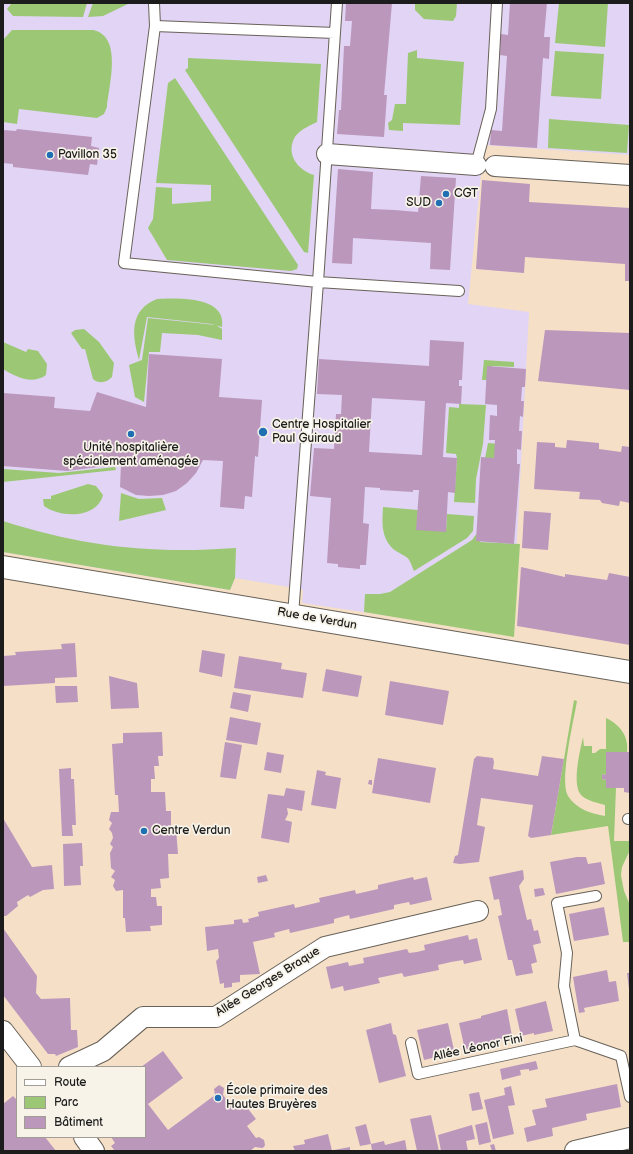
<!DOCTYPE html>
<meta charset="utf-8">
<style>
body{margin:0}
#map{position:relative;width:633px;height:1154px;overflow:hidden;background:#f5e0c7;font-family:"Balsamiq Sans",sans-serif}
canvas{display:block}
.frame{position:absolute;inset:0;border:4px solid #1c1c1c;pointer-events:none}
.legend{position:absolute;left:16px;top:1066px;width:130px;height:72px;box-sizing:border-box;background:#f7f3e8;border:1px solid #9f9d96;margin:0;padding:5px 7px;list-style:none;font-size:12px;color:#1c1c1c}
.legend li{display:flex;align-items:center;gap:8px;height:20px}
.legend b{width:20px;border:1px solid #9f9d96}
</style>
<div id="map">
<canvas width="633" height="1154"></canvas>
<div class="frame"></div>
<ul class="legend">
<li><b style="height:5px;background:#fff"></b>Route</li>
<li><b style="height:11px;background:#9cc875"></b>Parc</li>
<li><b style="height:11px;background:#bb97bc"></b>Bâtiment</li>
</ul>
</div>
<script>
const c = document.querySelector('canvas').getContext('2d');
c.lineJoin = 'round';
function fillPath(path, color) {
  c.fillStyle = color;
  c.fill(path, 'evenodd');
}
function strokePath(path, color, width, dash) {
  c.strokeStyle = color;
  c.lineWidth = width;
  c.lineCap = dash ? 'butt' : 'round';
  c.setLineDash(dash || []);
  c.stroke(path);
}
function write(font, color, halo, rows, align = 'center') {
  c.font = font + ' "Balsamiq Sans",sans-serif';
  c.lineWidth = 3.5;
  c.setLineDash([]);
  c.textBaseline = 'middle';
  c.strokeStyle = halo;
  c.fillStyle = color;
  for (const [text, x, y, turn = 0] of rows) {
    c.save();
    c.translate(x, y);
    c.rotate((+turn || 0) * Math.PI / 180);
    c.textAlign = isNaN(turn) ? turn : align;
    if (halo) c.strokeText(text, 0, 0);
    c.fillText(text, 0, 0);
    c.restore();
  }
}
fillPath(new Path2D(`
 M3,3H630V155L484,145L468,304L529,312L512,634L302,603L303,590L289,587L235,578L230,590L3,552Z`), '#e1d4f4');
fillPath(new Path2D(`
 M12,3H87L83,17L13,16L7,9Z
 M93,3H130L103,16L88,17Z
 M415,3H457L456,16L453,21L424,19L415,10Z
 M559,3H608L605,47L555,43Z
 M12,30H93C123,36 109,85 107,107L104,114L97,118L19,109L17,124L3,122V40Z
 M417,50V58L464,62L460,125L403,123V131L389,130L388,123L392,120L395,104H406L408,53Z
 M555,51L604,54L601,99L551,96Z
 M188,58L321,64L317,122C309,126 296,131 293,141C287,157 300,171 314,175L308,253L304,252L185,70L188,68Z
 M175,78L298,265L297,269L291,271L167,260L148,228L153,219L156,187L172,188V204L211,201V185L156,183L168,83Z
 M549,119L629,125L627,153L548,148Z
 M157,299C177,298 227,296 222,327L212,324L147,317L139,360C132,335 129,310 157,299Z
 M148,318L216,325L222,329V340L198,335L162,333L160,352H149L144,402L135,397L129,365L142,360Z
 M84,329L99,342L114,363L112,377C106,383 99,384 93,379L85,349H82L71,333L75,330Z
 M3,342L26,352L28,349L38,351L47,364L46,375C32,385 16,377 3,369Z
 M484,360L514,362V367L492,366L491,380H482Z
 M459,404L486,405L483,444L476,479L475,503L454,502L457,458L456,454L446,453L449,407L459,408Z
 M488,443L500,444V460L482,474Z
 M115,467L116,470L3,482V469L59,473Z
 M88,484L96,486L103,495C97,519 60,518 44,506L43,499H51V496Z
 M121,493L139,499L162,498L166,510L119,521Z
 M383,507L418,510L446,531L447,514L474,516L473,531L467,538L414,571C408,555 409,559 396,551C381,540 382,524 383,507Z
 M482,516L480,542L520,544L514,637L364,612L365,594H380L390,592L472,540L478,532Z
 M3,521C85,547 150,554 236,548L235,578L230,590L3,552Z
 M574,700L577,701C574,720 559,780 568,796C576,809 592,814 605,816V805C598,803 588,801 582,796C571,786 580,751 583,737L584,746H592V753H595L600,749H606V718C620,725 629,736 627,752H606V775L602,774V779L606,780L616,788L614,841H630V850L622,867L621,875L624,891L630,905V942H623L608,826L551,835Z`), '#9cc875');
fillPath(new Path2D(`
 M346,3H392L384,95H387L384,137L337,134L339,110H341L344,46H350L352,21H345Z
 M510,3H547L544,37H550L549,59L543,58L537,148L490,145L491,130L502,131L507,56L500,55L501,34L508,35Z
 M17,129L92,137L91,146L99,148L97,165L90,164L88,175L13,167V164L3,163V130L16,131Z
 M338,169L373,172L371,209L394,210L418,212L421,176L456,178L450,270L430,269L431,243L353,238L352,264L332,263Z
 M482,180L530,184L529,202L630,208V281H625V264L525,257L524,273L476,269Z
 M545,330L630,333V390L538,381Z
 M430,340L464,342L462,380H459V386H462L461,404L446,403L443,457L457,458L455,493L448,492L446,532L416,530L419,490H413V492L380,490V488L365,487L363,523L369,524L366,565H360V569L338,567V564L327,563L331,498L310,496L314,448L334,449L336,414H341L342,395L317,394L319,359L429,366ZM372,398L425,401L422,455L369,452Z
 M149,354L222,359L219,397L262,400L258,457L255,456L252,497L245,496L244,509L220,507L223,461L203,460L196,473L187,483L176,491L163,495L149,496L136,495L120,487L121,464L67,471L3,466V393L55,397L54,408L90,411L97,392L146,407Z
 M487,366L526,369L525,387H522L521,401H524L523,417L520,416L519,431H522L521,450L517,449V464H520L514,544L476,541L481,457L494,458L495,440H489L490,415L497,416V405L485,404Z
 M567,440L599,443V449L621,452L622,446L630,447V503L620,501L619,506L602,503L600,500L579,499L580,492L534,489L537,442L555,443V447L566,448Z
 M524,511L551,513L548,550L522,548Z
 M521,567L565,577V574L607,580L609,573L630,577V645L517,626Z
 M75,643L77,677L55,678V683L3,686V656L16,655L15,652L62,649L61,644Z
 M202,650L225,654L222,677L199,672Z
 M239,656L282,663L281,669L307,673L303,698L234,688Z
 M326,669L362,676L358,697L322,691Z
 M109,676L137,683L139,708L111,709Z
 M390,681L449,691L443,725L385,715Z
 M55,686H77L78,702L56,703Z
 M233,692L251,695L248,712L230,708Z
 M230,717L261,723L257,745L226,740Z
 M162,732L163,756H158L159,766H154L155,779H151V792H165L166,811H171V829H176L178,854H168L169,878L160,879L161,888L151,889V897H156L157,906H162V925L150,926L151,931L126,932L125,918H123V890L116,891L113,886L115,880L111,877L115,871L111,868L110,853L113,847L110,844L113,838L112,833L109,829L112,823L109,820L111,812H119L118,795H115L112,744L123,743V733Z
 M225,742L242,745L236,779L220,777Z
 M267,752L284,755L281,773L264,770Z
 M606,752H630V793L624,792V788H606V780L602,779V774L606,775Z
 M477,756L493,758L494,762L493,769L538,776L542,756L564,759L551,835L531,838L528,836L533,805L481,798L477,825L485,827L479,862L460,864L453,863L455,856L458,855L474,759Z
 M378,758L436,768L430,803L372,793Z
 M71,768V779H74L76,825H72L73,836H62L59,769Z
 M317,770L326,772L325,775L341,778L336,809L311,805Z
 M369,780H372V785L368,784Z
 M286,788L305,791L302,811L287,808L288,814L285,820L292,822L289,843L261,838L268,794L284,796Z
 M3,818L32,867L52,865L54,889L43,890L30,897L28,895L17,902L18,906L6,916H3Z
 M82,843L83,866H80L81,885L64,886L63,844Z
 M577,857H586L588,864L601,862L605,884L556,894L550,862Z
 M523,870L524,879L519,886L527,920L531,919L534,931L538,930L541,943L533,945L537,962L531,964L533,973L516,976L512,960H508L498,916L502,915L499,899L494,900L489,877Z
 M266,875L268,881L258,883L257,877Z
 M413,877L414,880L427,877L432,900L410,905L409,902L394,905V909L350,919L349,915L334,919V923L290,933L289,929L274,933L275,937L253,942L260,974L240,975V982L232,983V987L224,988V983L220,984L216,961L219,958L218,949L207,951L205,927L234,924V920L242,919L243,923L249,922L248,919L259,916L258,912L294,904L295,908L320,902L319,898L355,890L356,894L378,889V885Z
 M543,888L545,895L535,897L534,889Z
 M604,907L609,935L574,941L569,914Z
 M3,928L37,976L36,993L41,999L70,998L71,1030H77L78,1047L56,1056L55,1054H48L3,995Z
 M468,935L469,940L477,938L482,960L464,964L463,960L451,962L438,965L439,970L404,977L402,973L378,978L380,983L344,991L343,986L331,989L326,967L348,962L349,966L364,963L363,958L407,949L409,953L417,952L425,950L424,945Z
 M607,970L609,982L616,981L619,1001L584,1008L585,1012L579,1013L573,977Z
 M627,973H630V989H629Z
 M546,1001L553,1031L534,1035V1033L521,1036L515,1009Z
 M507,1009L512,1036L501,1039L502,1042L465,1050L459,1023L481,1018V1016Z
 M391,1023L393,1034L396,1035L406,1076L379,1083L366,1030Z
 M448,1023L454,1050L441,1053V1056L424,1060L417,1030Z
 M163,1051L183,1078L148,1104L168,1130L215,1095L214,1089L219,1085L224,1088L223,1095L233,1108L242,1101L256,1119L247,1126L256,1138L259,1137L264,1140L265,1145L264,1147L262,1148L255,1147L250,1151H115L111,1146L115,1143L111,1137H145V1067H141Z
 M536,1061L538,1069L529,1071V1069L520,1070L521,1075L502,1080L500,1069Z
 M617,1084L621,1107L586,1114L587,1120L552,1128L553,1136L527,1142L524,1128L536,1125L532,1110L547,1107L545,1099Z
 M511,1086L515,1105L508,1106L514,1134L493,1139L484,1100L505,1095L504,1088Z
 M479,1092L483,1109L472,1111L469,1094Z
 M13,1096L17,1100V1137H45L56,1151H3V1104Z
 M431,1115L439,1151H417L410,1119Z
 M487,1122L491,1142L479,1145L475,1125Z
 M366,1124L371,1144L384,1141L385,1145L405,1140L407,1151H372L371,1144L360,1146L355,1127Z
 M472,1125L475,1139L466,1141L468,1151H441L438,1135Z
 M328,1134L332,1151H295L293,1146L305,1144L304,1140Z
 M494,1144L496,1151H492L490,1145Z
 M350,1147V1151H334V1150Z`), '#bb97bc');
const service = new Path2D(`
 M154,3L155,26L124,263L318,282L459,291
 M155,26L335,33
 M480,165H476L491,109L497,3
 M293,615L318,282L337,3
 M628,819H630
 M596,896L557,903L567,953L564,986L575,1040L621,1056L630,1097
 M411,1043L418,1074L575,1040`);
const minor = new Path2D(`
 M327,154L476,165
 M495,166L630,175
 M3,1031L31,1067
 M69,1067L103,1051L143,1017H216L325,947L478,911
 M84,1137L94,1151
 M575,1151L630,1138`);
const tertiary = new Path2D(`
 M3,567L630,672`);
strokePath(service, '#686158', 12);
strokePath(minor, '#686158', 22);
strokePath(tertiary, '#686158', 24);
strokePath(service, '#fff', 10);
strokePath(minor, '#fff', 20);
strokePath(tertiary, '#fff', 22);
for (const [x, y, r, color] of [
 [50,155,4,"#1f6fb2"],
 [446,194,4,"#1f6fb2"],
 [439,203,4,"#1f6fb2"],
 [263,432,5,"#1f6fb2"],
 [131,434,4,"#1f6fb2"],
 [144,831,4,"#1f6fb2"],
 [218,1098,4,"#1f6fb2"]
]) {
  const dot = new Path2D();
  dot.arc(x, y, r, 0, 2 * Math.PI);
  c.fillStyle = color;
  c.fill(dot);
  strokePath(dot, '#f7f3e8', 1.5);
}
write('12px', '#1c1c1c', '#f7f3e8', [
 ["Pavillon 35",58,155],
 ["CGT",454,194],
 ["SUD",431,203,"right"],
 ["Centre Hospitalier",272,425],
 ["Paul Guiraud",272,439],
 ["Unité hospitalière",131,448,"center"],
 ["spécialement aménagée",131,462,"center"],
 ["Centre Verdun",152,831],
 ["École primaire des",226,1091],
 ["Hautes Bruyères",226,1105]
], 'left');
write('12px', '#1c1c1c', '#f7f3e8', [
 ["Rue de Verdun",317,619,10],
 ["Allée Georges Braque",268,982,-32],
 ["Allée Léonor Fini",478,1048,-12]
]);
</script>
